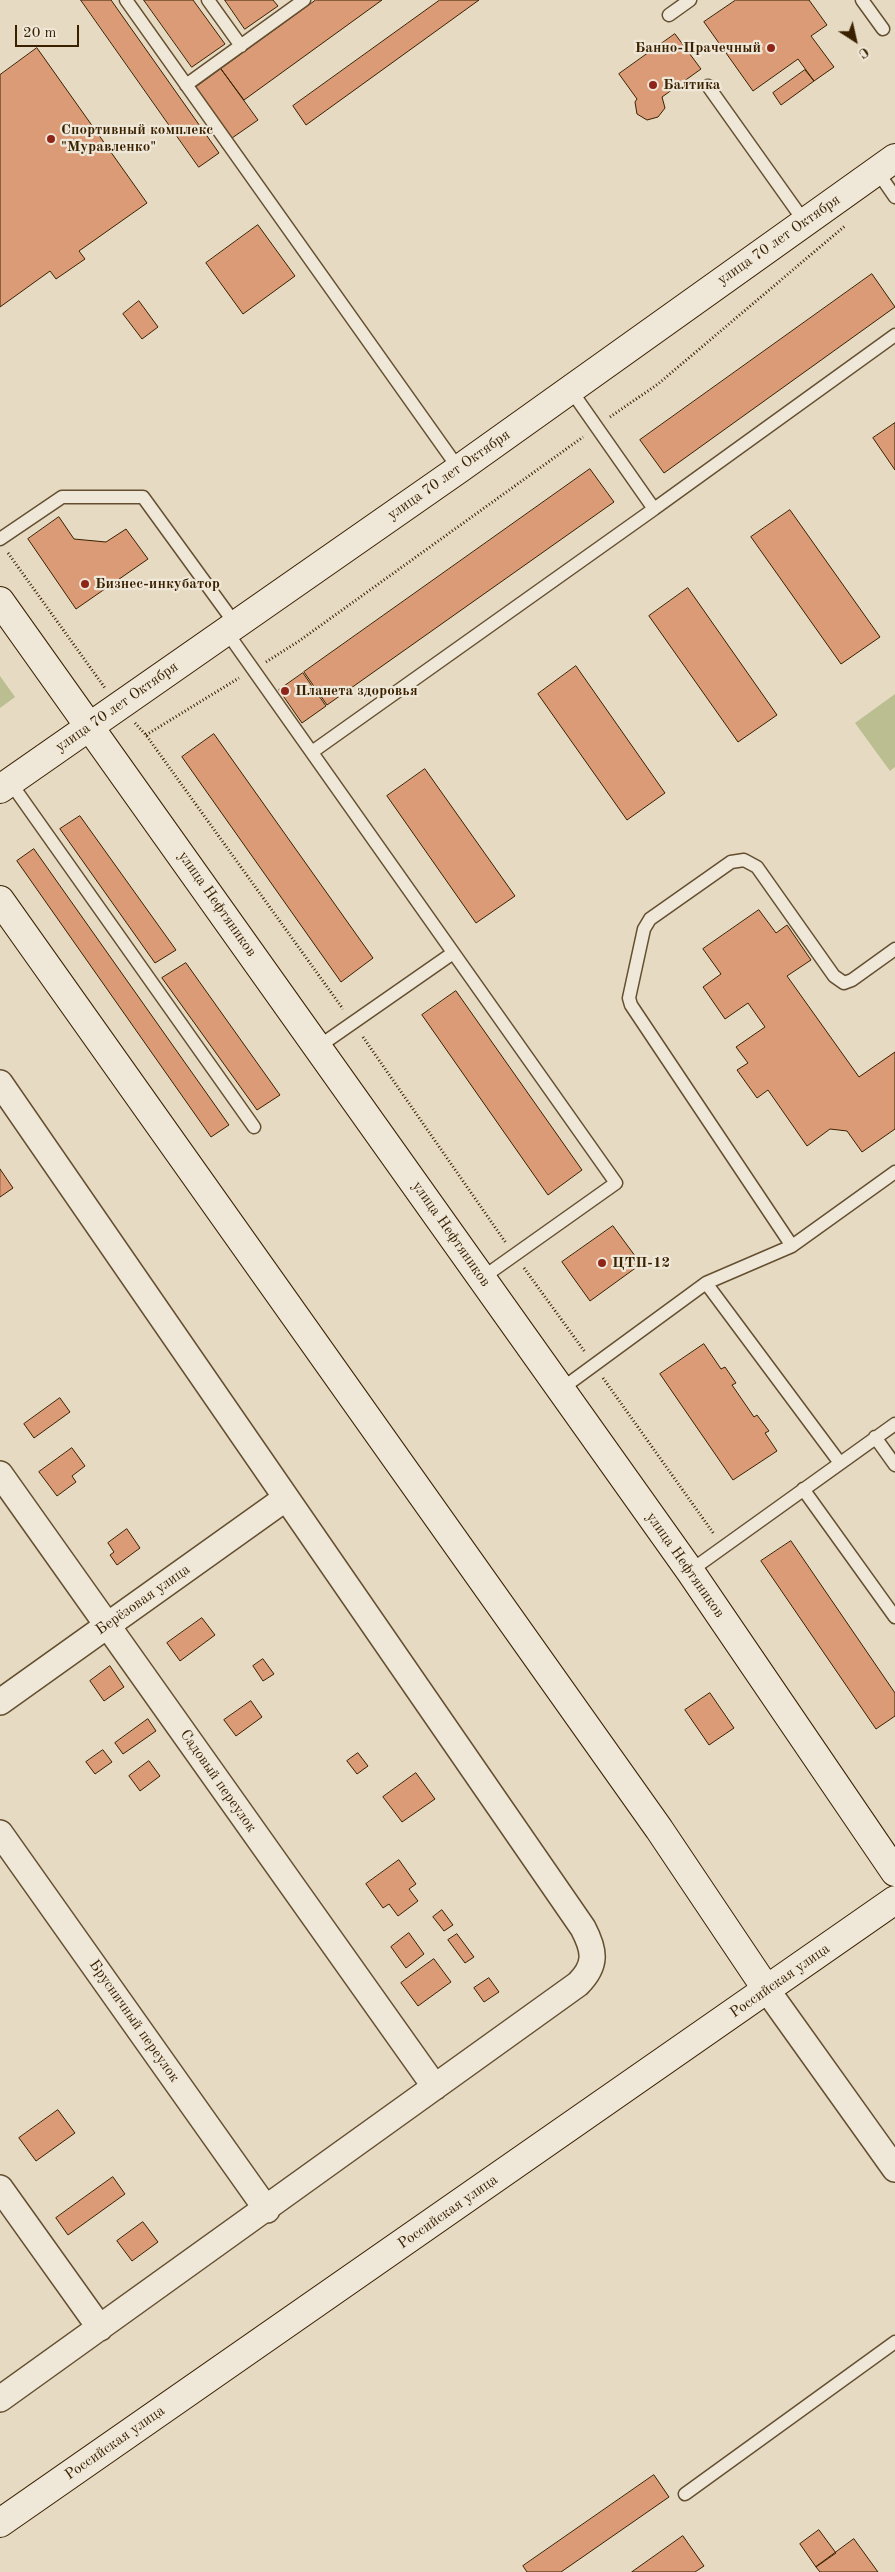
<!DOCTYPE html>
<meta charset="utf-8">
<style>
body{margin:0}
#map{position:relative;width:895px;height:2572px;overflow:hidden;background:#e6dac2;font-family:"Old Standard TT",serif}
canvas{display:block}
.north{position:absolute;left:830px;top:15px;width:50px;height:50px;-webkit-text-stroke:4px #efe7d7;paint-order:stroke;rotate:145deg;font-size:14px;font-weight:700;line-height:20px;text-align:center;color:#392100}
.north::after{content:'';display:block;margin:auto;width:18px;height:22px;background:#392100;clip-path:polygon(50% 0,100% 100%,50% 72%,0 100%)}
.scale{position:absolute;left:15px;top:25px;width:64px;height:22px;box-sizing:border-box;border:2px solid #392100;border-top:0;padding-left:6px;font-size:15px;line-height:18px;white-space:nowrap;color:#392100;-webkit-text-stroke:4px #efe7d7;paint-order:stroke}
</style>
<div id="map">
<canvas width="895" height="2572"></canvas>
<div class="north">С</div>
<div class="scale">20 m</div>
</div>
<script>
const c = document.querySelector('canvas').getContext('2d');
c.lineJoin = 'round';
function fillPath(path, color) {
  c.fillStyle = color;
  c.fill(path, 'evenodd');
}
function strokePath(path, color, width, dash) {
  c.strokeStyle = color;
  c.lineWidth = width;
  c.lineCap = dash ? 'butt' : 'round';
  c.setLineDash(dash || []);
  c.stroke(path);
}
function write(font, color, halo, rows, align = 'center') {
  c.font = font + ' "Old Standard TT",serif';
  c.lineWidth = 4.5;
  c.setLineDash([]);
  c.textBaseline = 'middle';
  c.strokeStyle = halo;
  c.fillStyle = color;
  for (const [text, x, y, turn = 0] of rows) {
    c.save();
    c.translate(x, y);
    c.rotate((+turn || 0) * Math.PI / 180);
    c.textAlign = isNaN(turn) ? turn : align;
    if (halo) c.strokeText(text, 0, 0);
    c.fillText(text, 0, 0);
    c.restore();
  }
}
fillPath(new Path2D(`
 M0,676L15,697L0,708Z
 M895,694V767L890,771L855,723Z`), '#babe90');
const building = new Path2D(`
 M81,0H111L219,153L199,167Z
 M144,0H193L225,44L192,67Z
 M225,0H273L278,6L245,29Z
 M316,0H382L244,100L221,69Z
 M440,0H479L306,125L293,106Z
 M736,0H809L827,25L811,36L834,67L814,81L798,59L753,91L704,22Z
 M675,34L701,69L662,97L665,108L658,117L647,120L637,114L635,102L637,99L619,74Z
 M37,48L147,203L79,251L85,259L56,279L50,271L0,307V75Z
 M221,69L258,120L232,138L195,88Z
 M805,70L814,81L781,105L773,93Z
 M258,225L295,276L243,314L206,263Z
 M872,274L895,307L664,473L640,440Z
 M139,301L158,327L142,339L123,314Z
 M895,423V470L873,438Z
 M590,469L614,502L327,705L304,672Z
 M790,510L880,637L841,664L751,537Z
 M59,517L74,539L106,542L126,529L148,559L76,609L28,539Z
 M688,588L777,715L738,742L649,616Z
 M576,666L665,793L627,820L538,694Z
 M303,673L326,706L302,723L279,690Z
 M214,734L373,958L341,982L182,757Z
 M425,769L515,896L476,923L387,796Z
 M80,816L176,950L155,963L60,829Z
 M34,849L229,1125L211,1137L17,861Z
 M759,910L776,933L787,925L811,960L787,976L859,1077L895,1052V1129L862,1152L847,1131L830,1129L807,1146L768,1090L757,1098L737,1070L748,1063L736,1047L765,1027L748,1003L725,1019L703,987L721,974L703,949Z
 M186,963L280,1095L257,1110L162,978Z
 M456,991L582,1170L548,1195L422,1015Z
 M0,1169L13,1188L0,1197Z
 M613,1226L641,1264L590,1301L562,1262Z
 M704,1344L721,1369L725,1367L736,1383L732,1385L754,1417L757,1415L769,1431L765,1433L777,1451L733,1480L660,1374Z
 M60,1398L70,1412L34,1438L24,1424Z
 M72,1448L85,1466L72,1476L76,1482L57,1496L39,1472Z
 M127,1529L140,1548L117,1565L110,1555L114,1552L108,1543Z
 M791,1541L895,1693V1716L876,1729L761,1561Z
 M202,1618L215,1635L180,1661L167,1643Z
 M263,1659L274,1674L263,1681L253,1666Z
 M110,1666L124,1687L104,1701L90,1681Z
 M710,1693L734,1728L709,1745L685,1710Z
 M251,1701L262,1717L236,1736L224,1720Z
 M148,1719L156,1731L123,1754L115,1743Z
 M103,1750L112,1762L95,1774L86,1762Z
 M358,1753L368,1766L357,1774L347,1761Z
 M149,1761L160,1776L140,1791L129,1776Z
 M416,1773L435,1799L402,1822L383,1797Z
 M399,1860L416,1884L409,1889L418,1901L398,1916L389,1904L383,1908L366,1884Z
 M442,1910L453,1925L444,1931L433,1917Z
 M409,1933L424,1954L406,1968L391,1947Z
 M457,1934L474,1957L465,1963L448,1940Z
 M434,1959L451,1982L418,2006L401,1983Z
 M489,1978L499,1992L484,2002L474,1988Z
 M58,2110L75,2133L36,2161L19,2138Z
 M113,2177L125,2194L68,2235L56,2218Z
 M143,2222L158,2242L132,2261L117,2241Z
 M654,2475L669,2497L561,2572H527L523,2566Z
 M819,2530L836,2553L816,2567L800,2544Z
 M683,2536L704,2566L695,2572H632Z
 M854,2539L878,2572H820L816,2567Z`);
fillPath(building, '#dc9b77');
strokePath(building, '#392100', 1);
const lane = new Path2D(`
 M126,0L459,469
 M208,0L241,46
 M862,0L883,29
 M669,15L690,0
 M186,85L304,0
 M708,86L804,221
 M877,171L895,197
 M654,509L895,335
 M0,539L62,497H143L236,625
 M226,631L616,1183L482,1278
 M312,752L654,509L570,389
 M10,782L254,1127
 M318,1047L453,953
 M792,1246L631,1005L629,998L644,929L650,919L731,862L744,860L757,867L834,976L844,983L852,980L895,949
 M706,1283L792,1246L895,1172
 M560,1390L706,1283L840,1463
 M875,1437L895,1465
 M803,1489L895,1617
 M690,1571L895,1424
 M685,2494L895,2342`);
const street = new Path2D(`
 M0,1083L583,1928C595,1951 597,1965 578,1984L0,2399
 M0,1474L435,2087
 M0,1702L286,1498
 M0,1833L267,2210
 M767,1990L895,2169
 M0,2188L100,2328`);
const secondary = new Path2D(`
 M0,601L690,1571L895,1872
 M0,789L459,469L895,158
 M0,900L659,1829L767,1990
 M0,2523L895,1900`);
strokePath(lane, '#644f30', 15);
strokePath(street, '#644f30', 28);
strokePath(secondary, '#392100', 30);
strokePath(new Path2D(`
 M610,417L658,384L846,225
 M8,553L105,688
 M266,662L299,641L583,437
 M135,723L146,735L343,1009
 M146,735L239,678
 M363,1037L506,1243
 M524,1268L585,1352
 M603,1378L714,1534`), '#392100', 3, [1, 2.5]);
strokePath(lane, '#efe7d7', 12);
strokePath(street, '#efe7d7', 25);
strokePath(secondary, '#efe7d7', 28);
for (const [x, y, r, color] of [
 [771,48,5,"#8f2418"],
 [653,85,5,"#8f2418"],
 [51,139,5,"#8f2418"],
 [85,584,5,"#8f2418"],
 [285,691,5,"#8f2418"],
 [602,1263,5,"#8f2418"]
]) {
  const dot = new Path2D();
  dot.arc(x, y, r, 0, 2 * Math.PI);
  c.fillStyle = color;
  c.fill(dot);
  strokePath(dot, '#efe7d7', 2);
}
write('bold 15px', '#392100', '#efe7d7', [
 ["Банно-Прачечный",761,48,"right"],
 ["Балтика",663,85],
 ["Спортивный комплекс",61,130],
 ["\"Муравленко\"",61,147],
 ["Бизнес-инкубатор",95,584],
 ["Планета здоровья",295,691],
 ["ЦТП-12",612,1263]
], 'left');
write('15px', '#392100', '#efe7d7', [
 ["улица 70 лет Октября",779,240,-35],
 ["улица 70 лет Октября",449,475,-35],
 ["улица 70 лет Октября",117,707,-35],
 ["улица Нефтяников",217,904,55],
 ["улица Нефтяников",451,1234,55],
 ["улица Нефтяников",685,1565,55],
 ["Берёзовая улица",143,1600,-35],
 ["Садовый переулок",218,1781,55],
 ["Российская улица",780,1981,-35],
 ["Брусничный переулок",134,2021,55],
 ["Российская улица",448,2212,-35],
 ["Российская улица",115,2443,-35]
]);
</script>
